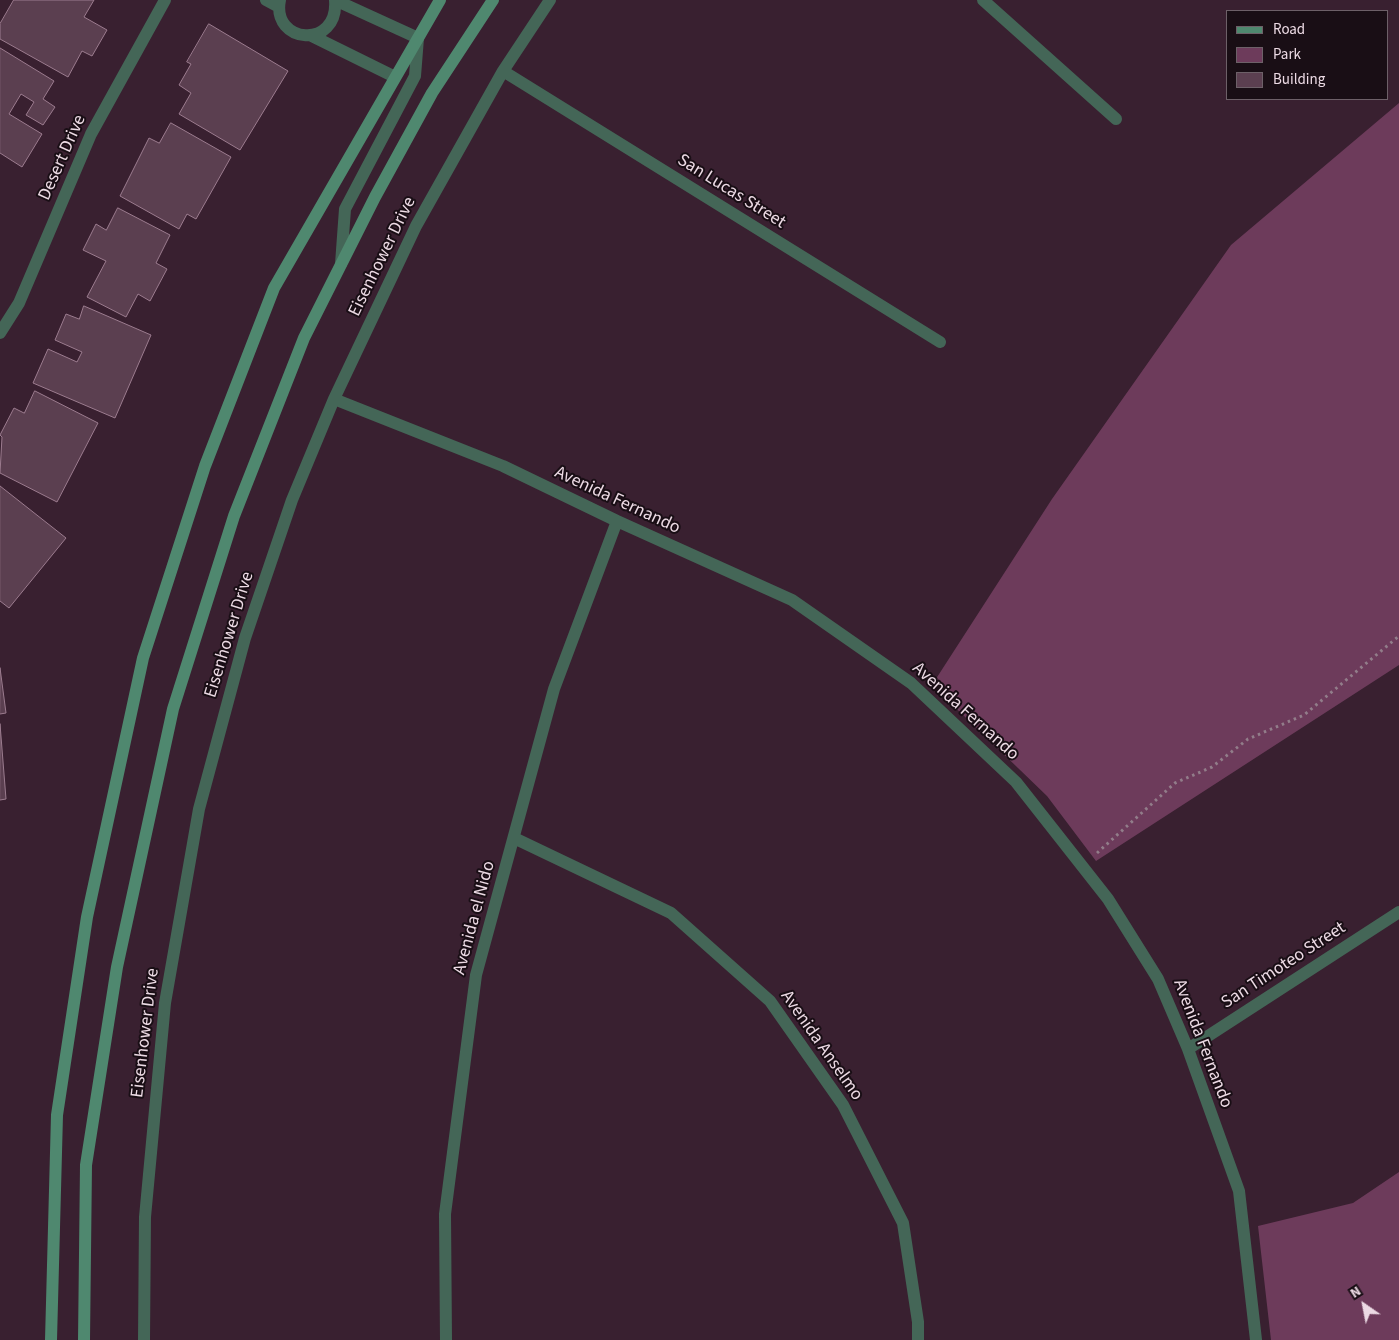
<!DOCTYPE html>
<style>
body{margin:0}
#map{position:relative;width:1399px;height:1340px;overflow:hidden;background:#392030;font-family:"Source Sans 3",sans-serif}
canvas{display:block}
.legend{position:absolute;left:1226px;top:10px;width:162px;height:90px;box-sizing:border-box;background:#190e15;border:1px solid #6d6068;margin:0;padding:6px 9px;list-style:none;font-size:15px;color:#ecdae4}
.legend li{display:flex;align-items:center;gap:10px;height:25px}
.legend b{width:25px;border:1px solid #6d6068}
.north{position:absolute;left:1339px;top:1280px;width:50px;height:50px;-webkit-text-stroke:4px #190e15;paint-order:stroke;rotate:327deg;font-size:14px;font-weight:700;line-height:20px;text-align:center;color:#ecdae4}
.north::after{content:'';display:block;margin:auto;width:18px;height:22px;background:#ecdae4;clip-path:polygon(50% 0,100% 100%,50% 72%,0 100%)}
</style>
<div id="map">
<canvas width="1399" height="1340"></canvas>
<ul class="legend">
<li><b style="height:6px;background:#4f886f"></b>Road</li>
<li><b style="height:14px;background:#6d3b5b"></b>Park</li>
<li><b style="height:14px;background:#5b3f50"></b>Building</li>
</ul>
<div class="north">N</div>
</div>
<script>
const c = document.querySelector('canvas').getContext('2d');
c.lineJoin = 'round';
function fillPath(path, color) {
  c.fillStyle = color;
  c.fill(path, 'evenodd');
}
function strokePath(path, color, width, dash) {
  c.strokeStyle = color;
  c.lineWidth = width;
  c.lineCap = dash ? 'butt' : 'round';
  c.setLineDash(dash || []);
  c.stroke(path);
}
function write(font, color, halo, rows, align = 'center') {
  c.font = font + ' "Source Sans 3",sans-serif';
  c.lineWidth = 4;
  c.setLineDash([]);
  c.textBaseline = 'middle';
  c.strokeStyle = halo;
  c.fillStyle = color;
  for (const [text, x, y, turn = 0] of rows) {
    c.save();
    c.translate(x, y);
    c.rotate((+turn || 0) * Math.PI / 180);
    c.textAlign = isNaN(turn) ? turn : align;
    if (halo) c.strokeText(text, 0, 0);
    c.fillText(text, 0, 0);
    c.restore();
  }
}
fillPath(new Path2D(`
 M1399,103V665L1096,861L1047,796L932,685L1052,499L1231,245Z
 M1399,1172V1340H1271L1258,1226L1353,1203Z`), '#6d3b5b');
const building = new Path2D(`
 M14,0H94L84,17L107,30L92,56L82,51L68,77L0,39V24Z
 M209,24L288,71L240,150L179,114L191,93L179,85L191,64L187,62Z
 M0,48L54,81L43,99L55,107L43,125L26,115L34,102L21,94L9,114L42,134L22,167L0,153Z
 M171,123L231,157L196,219L187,214L179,229L120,196L149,138L159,143Z
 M118,208L170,235L156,263L167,269L150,301L138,294L126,317L87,297L106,261L83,250L96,224L106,230Z
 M84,306L151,335L115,418L33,383L48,349L77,362L82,352L55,340L66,314L79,319Z
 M35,391L98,423L57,502L0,473L2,437L0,435L14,408L24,413Z
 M0,486L66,538L9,608L0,601Z
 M0,668L6,713L0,714Z
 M0,724L6,799L0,800Z`);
fillPath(building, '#5b3f50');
strokePath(building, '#9c7c8f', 1);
strokePath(new Path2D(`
 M1097,853L1175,783L1212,767L1248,739L1304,715L1399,636`), '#927d8a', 3, [2.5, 4]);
strokePath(new Path2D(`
 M266,0L279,7
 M280,0C271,44 339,50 335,0
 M335,0L418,38
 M983,0L1116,119
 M312,36L395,77
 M503,71L940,342
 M0,333L19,303L91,134L165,0
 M334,399L503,466L617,521L792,600L911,683L1016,782L1108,899L1158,979L1188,1049L1239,1191L1256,1340
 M514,838L671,913L770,1001L843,1105L903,1223L918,1322V1340
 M1188,1049L1399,912
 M144,1340L145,1217L165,1003L199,809L245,638L292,500L334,399L416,226L503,71L550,0
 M446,1340L445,1214L476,975L554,689L617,521`), '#446657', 12);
strokePath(new Path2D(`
 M341,264L345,209L415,76L418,38`), '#446657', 12);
strokePath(new Path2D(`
 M51,1340L57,1115L87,917L143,658L205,466L274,288L440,0
 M84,1340L86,1165L117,967L173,709L234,516L304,338L375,197L432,93L493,0`), '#4f886f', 12);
write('18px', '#ecdae4', '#190e15', [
 ["Desert Drive",63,158,-66],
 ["San Lucas Street",731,192,32],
 ["Eisenhower Drive",383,257,-64],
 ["Avenida Fernando",617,501,25],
 ["Eisenhower Drive",230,635,-73],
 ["Avenida Fernando",965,712,42],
 ["Avenida el Nido",475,918,-75],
 ["San Timoteo Street",1284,966,-33],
 ["Eisenhower Drive",146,1033,-83],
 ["Avenida Fernando",1202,1044,69],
 ["Avenida Anselmo",821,1046,55]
]);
</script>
